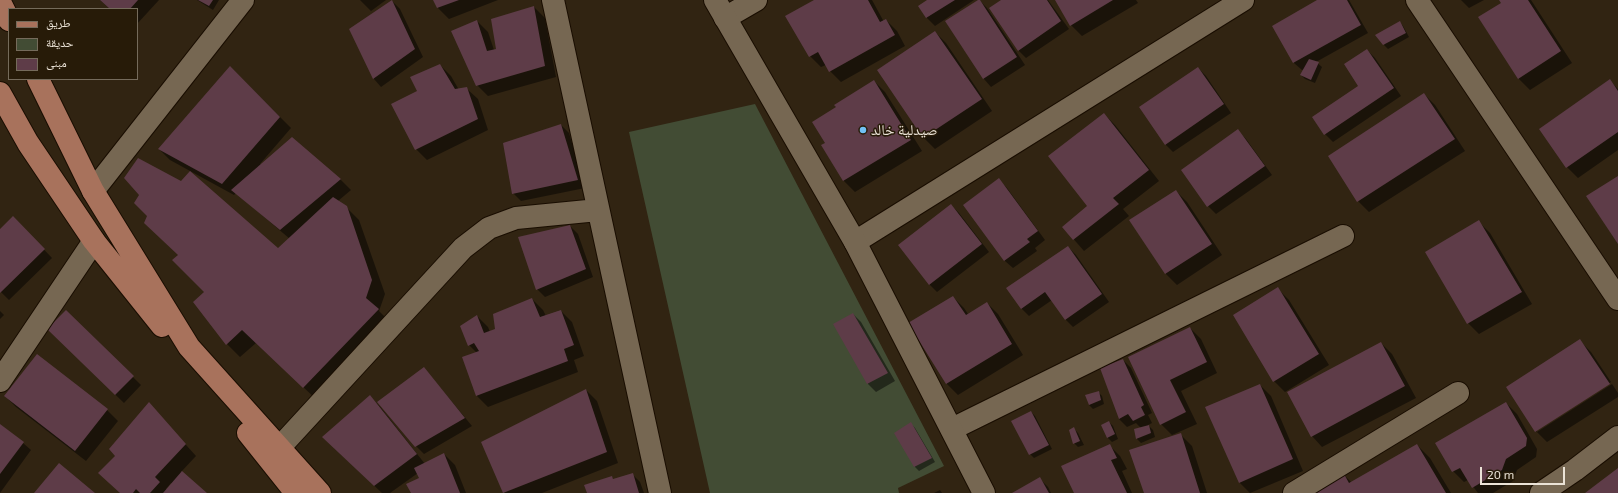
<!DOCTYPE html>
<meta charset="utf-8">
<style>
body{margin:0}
#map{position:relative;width:1618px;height:493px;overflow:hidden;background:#312412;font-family:"Exo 2","Noto Naskh Arabic",sans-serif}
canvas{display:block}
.legend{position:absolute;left:8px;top:8px;width:130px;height:72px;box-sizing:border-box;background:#271b08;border:1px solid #756b5b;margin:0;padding:5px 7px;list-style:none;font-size:12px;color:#ebe3d7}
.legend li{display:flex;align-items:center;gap:8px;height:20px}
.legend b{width:20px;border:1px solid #756b5b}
.scale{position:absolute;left:1480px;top:467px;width:85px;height:18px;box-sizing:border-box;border:2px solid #ebe3d7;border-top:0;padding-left:5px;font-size:12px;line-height:14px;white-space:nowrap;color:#ebe3d7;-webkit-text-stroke:3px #271b08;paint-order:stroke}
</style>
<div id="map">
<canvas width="1618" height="493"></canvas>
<ul class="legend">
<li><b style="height:5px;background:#a8725c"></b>طريق</li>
<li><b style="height:11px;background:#424c34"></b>حديقة</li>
<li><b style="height:11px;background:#5e3c48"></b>مبنى</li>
</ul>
<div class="scale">20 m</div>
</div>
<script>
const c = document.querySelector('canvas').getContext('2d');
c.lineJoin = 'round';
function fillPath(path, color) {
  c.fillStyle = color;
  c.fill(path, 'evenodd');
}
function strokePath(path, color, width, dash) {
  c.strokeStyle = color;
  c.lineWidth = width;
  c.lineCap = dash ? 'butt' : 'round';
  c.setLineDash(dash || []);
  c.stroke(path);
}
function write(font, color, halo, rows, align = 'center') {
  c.font = font + ' "Exo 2","Noto Naskh Arabic",sans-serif';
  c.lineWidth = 3;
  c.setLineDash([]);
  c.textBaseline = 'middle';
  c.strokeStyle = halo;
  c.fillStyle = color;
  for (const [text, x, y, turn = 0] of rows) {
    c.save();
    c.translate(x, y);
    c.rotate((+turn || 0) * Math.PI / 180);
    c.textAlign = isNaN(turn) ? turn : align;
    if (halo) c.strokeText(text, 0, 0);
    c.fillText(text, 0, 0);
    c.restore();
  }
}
fillPath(new Path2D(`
 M755,104L944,466L898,488L899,493H710L629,132Z`), '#424c34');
fillPath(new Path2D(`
 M100,0H159L137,24V9H110Z
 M197,0H219L213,10Z
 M360,0H386L371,11Z
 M434,0H498L449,19L438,8Z
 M816,0H872L884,22L886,20L897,31L905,46L841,82L830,71L826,65L821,67L810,56Z
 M929,0H974L935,26L927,18L920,6Z
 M979,0L987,8L1025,65L991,87L984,79L946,22Z
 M1003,0H1048L1069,29L1026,58L1018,50Z
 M1056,0H1136L1138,3L1082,36L1071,25Z
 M1319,0H1349L1368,33L1316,62L1322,67L1315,83L1305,79L1301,75L1305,69L1302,70L1294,63L1273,26Z
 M1461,0H1484L1469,8Z
 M1500,0H1531L1572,63L1530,90L1519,79L1479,18L1502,3Z
 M392,1L400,9L423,57L381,87L374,79L350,30Z
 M534,7L545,18L556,77L488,96L477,85V21L488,32L494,50L497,49Z
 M1400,22L1403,26L1409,37L1388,49L1384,45Z
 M935,32L946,43L992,111L935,149L924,138L878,70Z
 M1367,50L1375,58L1401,96L1333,142L1325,134L1360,86Z
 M440,65L451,76L459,90L466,88L478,99L488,130L427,160L416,149L419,92Z
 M230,67L291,128L260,164L340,179L351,190L338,201L346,207L359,220L385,294L379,311L391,323L317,400L256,343L240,357L227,344L195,302L278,250L290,239L236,193L234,195L170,160L159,149Z
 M1198,68L1206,76L1231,113L1173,152L1165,144Z
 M1609,80L1618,89V150L1578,178L1567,167L1540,129Z
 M874,81L885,92L922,151L855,192L844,181L822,146L826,143Z
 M1424,94L1435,105L1465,151L1369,212L1358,201L1329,156Z
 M1104,114L1115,125L1159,181L1123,209L1129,216L1084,251L1063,227L1089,206Z
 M561,125L569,133L585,188L521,201L513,193Z
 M1238,131L1246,139L1272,175L1216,214L1208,206Z
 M999,180L1007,188L1045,240L1035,248L1037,251L1013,268L1005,261L964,205Z
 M1176,191L1187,202L1222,255L1177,285L1166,274L1130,220Z
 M951,205L959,213L989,252L937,292L929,284Z
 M13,217L52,258L9,300L0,291V230Z
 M1479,222L1490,233L1532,304L1479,334L1468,323Z
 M570,226L578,234L593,277L545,297L537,289Z
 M1068,247L1076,255L1109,302L1073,327L1065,319L1052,300L1029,316L1021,308Z
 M1278,289L1289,300L1329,365L1285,392L1274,381Z
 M953,297L964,308L968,314L987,303L998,314L1023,355L958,395L947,384L910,323Z
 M532,299L543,310L546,316L561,311L572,322L584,356L574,360L578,372L488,407L477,396V353L469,345L477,316L488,327L490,332L497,330Z
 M0,311L4,315L0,319Z
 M66,311L141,385L124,403L48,329Z
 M853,314L861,322L895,381L876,392L868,384L835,325Z
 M1190,328L1201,339L1217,373L1181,391L1197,424L1172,435L1161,424L1129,357Z
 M1580,341L1591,352L1611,382L1537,429V432L1612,384L1618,393V397L1547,442L1536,431Z
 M1381,343L1392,354L1416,398L1322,447L1312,436Z
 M37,356L107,410L118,421L86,461L16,407L5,396Z
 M1123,360L1131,368L1152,413L1148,415L1152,423L1148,425L1153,430L1155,437L1141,443L1137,439L1135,430L1141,428L1136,423L1127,427L1119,419Z
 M424,368L472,426L424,454L416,446Z
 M1260,385L1271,396L1303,471L1250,493L1239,482Z
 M586,390L597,401L618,463L542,493H504Z
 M1098,392L1102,396L1104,404L1093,409L1089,405Z
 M370,396L381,408L425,464L444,454L455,465L466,493H411L420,478L418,473L390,493H382L334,448Z
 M1506,403L1517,414L1537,449L1536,457L1517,470L1513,481L1493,493H1478L1468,480L1464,482L1453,471Z
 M1031,412L1035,416L1052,449L1034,458L1030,454Z
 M159,415L196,456L181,472L205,493H121ZM171,483L172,484L167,490L166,489Z
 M1109,422L1113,426L1118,439L1112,442L1108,438L1103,426Z
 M911,424L915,428L935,462L919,471L915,467L895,433Z
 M0,425L23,443L31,450L0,493Z
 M1074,429L1078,433L1084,445L1078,447L1074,443Z
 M1181,435L1192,446L1207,493H1145Z
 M1109,445L1120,456L1127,469L1122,471L1132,493H1075Z
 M1417,445L1430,458L1451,493H1313L1344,475L1352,483Z
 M632,474L640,482L644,493H588L612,477L614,480Z
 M1040,479L1048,487L1051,493H1014Z
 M940,490L942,493H934Z`), '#0007');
fillPath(new Path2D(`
 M100,0H138L130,9H110Z
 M198,0H213L209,6Z
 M392,0L415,49L373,79L349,29Z
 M433,0H459L437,8Z
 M814,0H868L880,22L886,19L895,35L829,72L818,52L809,57L785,16Z
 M927,0H955L926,18L918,6Z
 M978,0H980L1017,57L983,79L945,21Z
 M1001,0H1047L1061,21L1018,51L989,8Z
 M1055,0H1113L1070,26Z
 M1317,0H1347L1361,25L1293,63L1272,26Z
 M1499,0H1528L1561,51L1518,79L1478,17L1501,3Z
 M534,6L545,66L476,86L451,31L477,20L487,51L496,49L491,19Z
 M1400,21L1406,33L1383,45L1375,35Z
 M935,31L982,99L923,138L877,70Z
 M1367,49L1394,88L1324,135L1312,117L1358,86L1344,64Z
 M1309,59L1319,62L1311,80L1300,75Z
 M440,64L455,89L467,87L478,119L415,150L391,104L417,91L410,77Z
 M230,66L280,117L222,184L158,149Z
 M1198,67L1224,104L1165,145L1139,107Z
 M1610,79L1618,91V132L1566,168L1539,129Z
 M874,80L911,140L843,181L821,145L825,143L812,122L836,107L834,105Z
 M1424,93L1455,139L1357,202L1328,156Z
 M1104,113L1149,170L1113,198L1119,204L1073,240L1062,227L1087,206L1048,156Z
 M561,124L578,180L512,194L503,143Z
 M1238,129L1265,166L1207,207L1181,170Z
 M292,137L341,179L280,230L231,190Z
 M138,158L181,181L190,171L278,248L333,197L347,206L372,280L366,298L379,309L303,388L242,330L226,345L193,302L204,292L172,260L178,255L144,223L147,216L134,203L139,195L124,178Z
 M1618,176V244L1586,196Z
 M999,178L1038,231L1027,239L1030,242L1004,261L963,205Z
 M1176,190L1212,244L1165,274L1129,220Z
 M951,204L982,244L929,285L898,245Z
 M13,216L45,249L0,293V229Z
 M1479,220L1522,292L1467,324L1425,252Z
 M570,225L586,269L536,290L518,237Z
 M1068,246L1102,294L1065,320L1045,292L1021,309L1006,288Z
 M1278,287L1319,354L1273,382L1233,315Z
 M953,296L966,315L987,302L1012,344L946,384L908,323Z
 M532,298L540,317L561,310L574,345L564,349L568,361L476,396L462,357L479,351L474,343L468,346L460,326L477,315L484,333L495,329L493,314Z
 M66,310L134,376L115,395L47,329Z
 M853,313L888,373L867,384L833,324Z
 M1190,327L1207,362L1170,380L1186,412L1160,425L1128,357Z
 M1580,339L1610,384L1535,432L1506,387Z
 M1381,342L1405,386L1311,437L1287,392Z
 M37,354L108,409L75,451L4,396Z
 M1123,359L1144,405L1141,407L1145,415L1133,421L1128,414L1119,419L1100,368Z
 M424,367L465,418L415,447L377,402Z
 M1260,384L1293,459L1239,483L1205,407Z
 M586,389L607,452L503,493L481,442Z
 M1099,391L1101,400L1089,405L1085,395Z
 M370,395L417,454L374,486L322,437Z
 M149,402L186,444L155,477L160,482L150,493H140L136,489L133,493H120L98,473L115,456L109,449Z
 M1506,402L1527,438L1526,446L1506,459L1502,470L1472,488L1460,468L1452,472L1435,443Z
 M1031,411L1049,445L1029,455L1011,421Z
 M1109,421L1115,434L1107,438L1101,425Z
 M911,422L932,458L914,467L894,433Z
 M0,424L24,442L0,474Z
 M1149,425L1151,433L1136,439L1134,429Z
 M1074,427L1080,441L1073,444L1069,430Z
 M1181,433L1200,493H1144L1129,450Z
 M1110,444L1117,458L1111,460L1127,493H1074L1061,466Z
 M1417,444L1446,493H1311L1344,474L1349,483Z
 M444,453L460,493H411L406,484L419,478L414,468Z
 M59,463L95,493H34Z
 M1618,468V493H1585Z
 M182,471L207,493H163Z
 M633,473L639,493H587L584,485L612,476L613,479Z
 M1040,477L1049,493H1012Z`), '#5e3c48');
const minor = new Path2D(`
 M553,0L660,493
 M1417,0L1618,299
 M725,18L756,0
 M93,191L243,0
 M855,242L1243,0
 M0,381L94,241
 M952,429L1343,236
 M280,447L463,248L489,228L516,218L598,210
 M1294,493L1458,393
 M1541,493L1575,470L1618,437`);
const tertiary = new Path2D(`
 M715,0L855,242L984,493`);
const primary = new Path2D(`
 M0,2L9,20
 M38,79L93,191L189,347L320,493
 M0,93L28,143L94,241L162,326
 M248,433L296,493`);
strokePath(minor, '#190d00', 24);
strokePath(tertiary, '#190d00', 24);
strokePath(primary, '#190d00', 24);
strokePath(minor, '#766752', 22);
strokePath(tertiary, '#766752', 22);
strokePath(primary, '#a8725c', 22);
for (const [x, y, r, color] of [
 [863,130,4,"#71c1f5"]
]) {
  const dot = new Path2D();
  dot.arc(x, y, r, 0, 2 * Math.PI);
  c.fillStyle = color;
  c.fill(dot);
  strokePath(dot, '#271b08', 1.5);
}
write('15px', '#ebe3d7', '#271b08', [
 ["صيدلية خالد",871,130]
], 'left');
</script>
